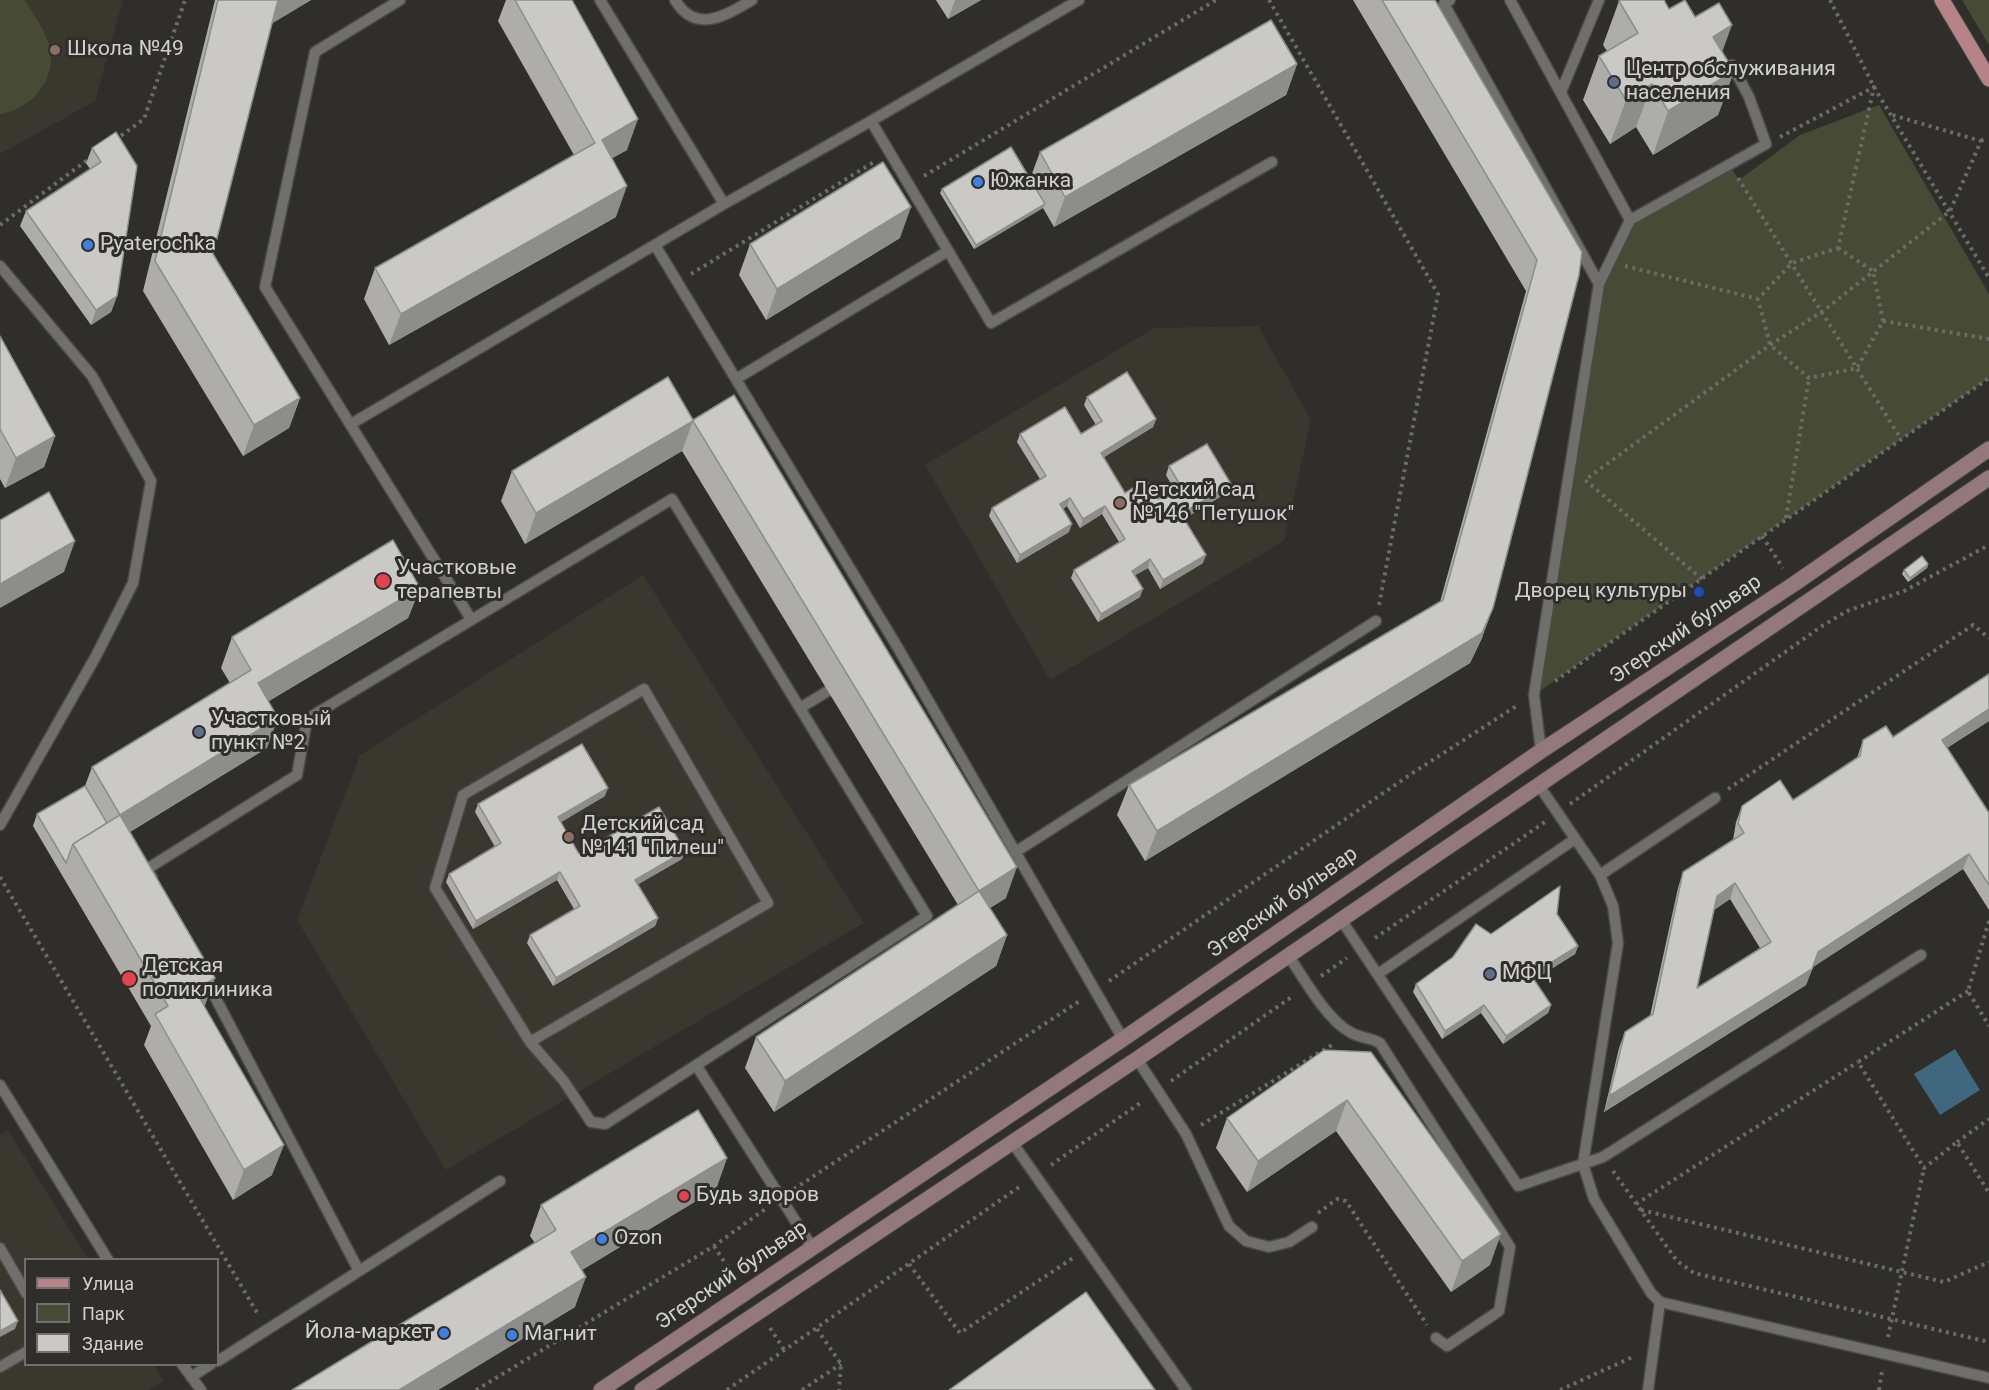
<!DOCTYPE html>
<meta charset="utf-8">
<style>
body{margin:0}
#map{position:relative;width:1989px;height:1390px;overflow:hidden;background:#2f2e2b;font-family:Roboto,sans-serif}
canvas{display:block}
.legend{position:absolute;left:24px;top:1258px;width:195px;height:108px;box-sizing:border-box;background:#2f2e2b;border:2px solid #706f6d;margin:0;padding:8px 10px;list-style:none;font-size:18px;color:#d2d1cf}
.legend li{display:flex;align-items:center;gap:12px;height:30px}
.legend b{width:30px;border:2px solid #706f6d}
</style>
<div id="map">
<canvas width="1989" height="1390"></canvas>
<ul class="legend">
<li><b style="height:8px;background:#b68389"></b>Улица</li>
<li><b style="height:16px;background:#474b35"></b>Парк</li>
<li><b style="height:16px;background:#cac9c5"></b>Здание</li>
</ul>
</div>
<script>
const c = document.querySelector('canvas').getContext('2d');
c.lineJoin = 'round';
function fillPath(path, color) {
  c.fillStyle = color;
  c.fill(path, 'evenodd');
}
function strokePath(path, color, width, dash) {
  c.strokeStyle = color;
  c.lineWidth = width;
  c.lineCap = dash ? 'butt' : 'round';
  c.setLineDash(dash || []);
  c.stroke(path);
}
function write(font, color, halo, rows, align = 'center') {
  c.font = font + ' Roboto,sans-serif';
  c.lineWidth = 6;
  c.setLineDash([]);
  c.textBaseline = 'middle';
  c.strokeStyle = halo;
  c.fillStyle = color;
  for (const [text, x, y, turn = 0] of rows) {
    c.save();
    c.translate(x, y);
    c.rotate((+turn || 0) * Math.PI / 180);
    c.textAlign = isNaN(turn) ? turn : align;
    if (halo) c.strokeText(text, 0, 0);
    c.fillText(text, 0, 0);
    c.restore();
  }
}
fillPath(new Path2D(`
 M0,0H123L95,101L0,154Z
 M1258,326L1311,420L1284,541L1050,680L925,465L1154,328Z
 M643,575L864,923L446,1170L297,920L360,755Z
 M8,1130L88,1259L26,1260V1364L154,1365L164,1381L148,1390H0V1135Z`), '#3a372e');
fillPath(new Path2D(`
 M0,0H25C45,33 66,58 37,94C28,104 13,112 0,114Z
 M1962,0H1989V45Z
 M1879,105L1989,294V378L1534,695L1599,284L1630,220L1729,165L1739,180L1800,135Z`), '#474b35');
fillPath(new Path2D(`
 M1955,1049L1980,1090L1940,1115L1914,1074Z`), '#3f687e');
const lane = new Path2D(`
 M400,0L315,52L265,287L471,619
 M600,0L724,204
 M675,0C696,35 726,15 752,0
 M1450,0L1444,4L1599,284
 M1510,0L1630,220L1766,144L1749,97L1732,65
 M1561,92L1599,0
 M871,121L991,323L1272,162
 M655,245L898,648L1123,1039
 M0,266L92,376L151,481L133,583L96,656L0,825
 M736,379L948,251
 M351,424L724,204L871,121L1079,0
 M800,708L828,691
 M1541,751L1534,695L1599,284L1630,220
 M1538,784L1600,875L1613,906L1618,943L1583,1164L1594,1199L1651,1293L1660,1302L1989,1378
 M1017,851L1376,621
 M1600,875L1715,798
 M152,878L147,869L297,775L307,719L672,499L927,916L605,1124L591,1122L563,1080L530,1042L435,888L463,795L644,689L768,903L530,1042
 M1340,918L1518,1186L1603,1157L1921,955
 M1288,955C1303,977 1327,1020 1350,1032C1359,1038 1370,1037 1380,1043L1510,1247L1499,1311L1447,1346L1436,1338
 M1378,974L1575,839
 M204,976L359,1271
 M1137,1059L1186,1134L1229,1226L1246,1241L1269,1247L1289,1242L1312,1227
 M696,1065L812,1247
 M0,1085L108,1260
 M1012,1142L1186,1390
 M0,1248L26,1293
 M218,1361L500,1181
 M182,1364L201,1390
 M0,1367L26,1352
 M191,1377L211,1364
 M1648,1390L1660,1302`);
const secondary = new Path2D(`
 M601,1390L1123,1039L1541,751L1794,584L1989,449
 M642,1390L1137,1059L1989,478`);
const primary = new Path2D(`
 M1942,0L1989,79`);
strokePath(lane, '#4b4a48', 13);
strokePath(secondary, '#4b4a48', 17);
strokePath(primary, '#4b4a48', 17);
strokePath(new Path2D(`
 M1269,0L1438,294L1379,605
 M1830,0L1874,87L1989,278
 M1780,137L1874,87L1838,248
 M115,140L144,119L185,0
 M1981,141L1987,137
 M924,176L1216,0
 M1738,178L1901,439
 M0,225L90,158
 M1838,248L1873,271L1883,321L1857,368L1809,378L1770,345L1758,299L1792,263Z
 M1625,266L1758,299
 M691,274L874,162
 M1883,321L1989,339
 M1786,518L1809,378
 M1762,536L1783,568
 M1702,579L1585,480L1770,345L1823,311L1950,211L1981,141L1892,115
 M1555,681L1989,378
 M1728,789L1973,625L1989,638
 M1570,804L1822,626L1847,611L1904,591L1989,545
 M0,877L259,1316
 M1989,921L1968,991L1989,1026
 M1375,938L1545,822
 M1321,976L1347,958
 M1109,981L1414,772L1518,705
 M1968,991L1858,1062L1924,1168L1957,1142L1989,1193
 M1171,1081L1293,996
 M1201,1125L1335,1043
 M1957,1142L1989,1119
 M1051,1165L1143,1101
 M1613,1171L1677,1261L1694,1273L1989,1342
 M794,1189L1081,1000
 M1636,1204L1858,1062
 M1641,1210L1944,1282L1989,1262
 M1318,1213L1337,1199L1346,1201L1427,1325
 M714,1246L733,1275
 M909,1264L960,1333L1073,1258
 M770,1328L785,1351
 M817,1329L841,1364L839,1390
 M1888,1337L1924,1168
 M476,1390L714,1246L768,1207
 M727,1390L1022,1185
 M802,1390L841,1364
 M1560,1390L1635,1356
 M1879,1390L1882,1371`), '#6c6b69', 4, [3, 4.5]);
strokePath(lane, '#706f6b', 10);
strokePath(secondary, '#93797a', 15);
strokePath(primary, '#b68389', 15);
fillPath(new Path2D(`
 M215,0H311L272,23L213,254L300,398L289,428L243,456L143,291Z
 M506,0H572L627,150L612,158L616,217L389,345L364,299L375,268L574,155L498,21Z
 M936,0H981L948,19Z
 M1353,0H1435L1582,252L1482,638L1470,663L1145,861L1117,815L1129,785L1440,602L1526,291Z
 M1619,1L1669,9L1695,17L1722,52L1734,71L1718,115L1653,155L1636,127L1610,144L1583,100L1599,56L1607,51L1603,45Z
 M1297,64L1286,95L1054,227L1043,208L974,249L940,193L942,189L1030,179L1040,152Z
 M116,132L117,296L111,312L91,325L20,226L26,211L90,169L86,163L92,148Z
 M900,238L766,320L739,275L750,244Z
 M0,336L55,436L44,467L5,488L0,479Z
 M1087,397L1156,419L1153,427L1104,457L1125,493L1158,499L1174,489L1166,475L1169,466L1228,492L1184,519L1203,563L1160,589L1148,568L1135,575L1140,597L1098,622L1071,578L1074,570L1119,542L1102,514L1080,528L1067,506L1063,509L1069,532L1017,563L989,516L992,508L1040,479L1017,442L1020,434H1081L1096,425L1084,405Z
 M693,420L1006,898L990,908L1007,935L996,966L774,1112L745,1068L756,1037L958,905L682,451L525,544L501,501L512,471Z
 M1928,564L1927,568L1908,582L1902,574L1904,570Z
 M420,588L408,618L269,701L267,748L130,832L215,978L204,1007L272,1175L233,1200L144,1045L151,1026L33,826L37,814L85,786L92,767L230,683L221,668L232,637Z
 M1989,674V721L1947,748L1989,813V910L1963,869L1813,967L1806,985L1604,1112L1619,1048L1625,1032L1650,1016L1678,888L1683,872L1733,840L1736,822L1742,806L1793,800L1857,758L1863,740L1893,737ZM1730,899L1760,948L1697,988L1714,910Z
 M605,796L560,822L579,854L682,859L638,884L658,918L655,926L553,986L527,943L530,935L574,909L557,880L473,929L446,882L449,874L495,847L475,812L478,804Z
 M1557,914L1578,946L1575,954L1534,980L1551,1005L1548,1013L1503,1044L1481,1013L1442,1039L1413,992L1416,984Z
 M1371,1052L1490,1265L1451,1292L1336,1131L1247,1192L1216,1148L1227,1118Z
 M727,1158L716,1189L582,1270L575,1307L438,1390H292L535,1243L530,1236L541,1205Z`), '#aeada9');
fillPath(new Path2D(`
 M277,0H311L268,26Z
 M955,0H981L948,19Z
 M1732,25L1716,69L1713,37Z
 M1297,64L1286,95L1054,227L1065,197Z
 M1734,71L1718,115L1653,155L1668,111Z
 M1652,84L1636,127L1610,144L1626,100Z
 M638,119L627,150L591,170L602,140Z
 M627,186L616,217L389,345L401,314Z
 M1045,204L1043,208L974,249L976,245Z
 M911,207L900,238L766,320L777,289Z
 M117,296L111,312L91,325L96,310Z
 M300,398L289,428L243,456L254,425Z
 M1156,419L1153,427L1098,461L1101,453Z
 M693,421L682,451L525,544L536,513Z
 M55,436L44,467L5,488L16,458Z
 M1231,484L1228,492L1179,522L1181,514Z
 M1070,498L1067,506L1057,512L1060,504Z
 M1105,506L1102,514L1080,528L1083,519Z
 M1072,524L1069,532L1017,563L1020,555Z
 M75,541L64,572L0,608V584Z
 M1206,555L1203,563L1160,589L1163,580Z
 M1150,559L1148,568L1129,579L1132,571Z
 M1928,564L1927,568L1908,582L1910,578Z
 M420,588L408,618L247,714L258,683Z
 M1143,589L1140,597L1098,622L1101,614Z
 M1493,608L1482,638L1470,663L1145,861L1157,831Z
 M1989,709V721L1936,755L1942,740Z
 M278,718L267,748L108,845L120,815Z
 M608,788L605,796L555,826L558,817Z
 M685,851L682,859L632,888L635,880Z
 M1969,854L1963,869L1813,967L1818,952Z
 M1017,867L1006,898L968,921L979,891Z
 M560,872L557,880L473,929L476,921Z
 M1735,883L1730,899L1712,911L1717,896Z
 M658,918L655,926L553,986L556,978Z
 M1007,935L996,966L774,1112L785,1081Z
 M1578,946L1575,954L1528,983L1531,975Z
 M1812,969L1806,985L1604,1112L1609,1096Z
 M215,978L204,1008L195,990Z
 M1484,1005L1481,1013L1442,1039L1445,1031Z
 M1551,1005L1548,1013L1503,1044L1506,1036Z
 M1347,1100L1336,1131L1247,1192L1258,1161Z
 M284,1145L272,1175L233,1200L244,1170Z
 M727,1158L716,1189L560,1283L571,1252Z
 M1501,1234L1490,1265L1451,1292L1462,1261Z
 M586,1277L575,1307L438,1390H399Z
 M18,1321L15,1329L0,1337V1331Z`), '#8d8d8a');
const building = new Path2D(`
 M218,0H278L213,254L300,398L254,425L155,261Z
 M515,0H572L638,119L602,140L627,186L401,314L375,268L595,143Z
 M1382,0H1435L1582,252L1579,275L1493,608L1482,633L1157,831L1129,785L1443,600L1537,260Z
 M1621,0H1664L1669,9L1685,0L1695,17L1719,3L1732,25L1713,37L1734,71L1668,111L1652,84L1626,100L1599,56L1638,33L1619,1Z
 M1271,20L1297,64L1065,197L1040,152Z
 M116,132L137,166L117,296L96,310L26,211L101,162L92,148Z
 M1011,147L1045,204L976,245L942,189Z
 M883,162L911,207L777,289L750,244Z
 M0,336L55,436L16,458L0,429Z
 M1127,372L1156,419L1101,453L1125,493L1146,480L1158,499L1180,485L1169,466L1207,444L1231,484L1181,514L1206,555L1163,580L1150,559L1132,571L1143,589L1101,614L1074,570L1125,539L1105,506L1083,519L1070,498L1060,504L1072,524L1020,555L992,508L1046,476L1020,434L1065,407L1081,434L1102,421L1087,397Z
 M668,377L693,420L734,395L1017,867L979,891L693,421L536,513L512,471Z
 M49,492L75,541L0,584V520Z
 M393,540L420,588L258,683L278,718L120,815L92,767L251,670L232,637Z
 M1922,556L1928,564L1910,578L1904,570Z
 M1989,674V709L1942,740L1989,813V885L1969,854L1818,952L1812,969L1609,1096L1625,1032L1653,1014L1683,872L1744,833L1738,823L1742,806L1780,780L1793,800L1860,756L1863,740L1886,726L1893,737ZM1735,883L1771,942L1697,988L1717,896Z
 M582,744L608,788L558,817L579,854L659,807L685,851L635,880L658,918L556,978L530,935L580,906L560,872L476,921L449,874L501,843L478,804Z
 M85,786L107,823L73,844L66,863L37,814Z
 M120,815L215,978L195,990L284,1145L244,1170L155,1014L168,1006L73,844Z
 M1560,886L1557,914L1578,946L1531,975L1551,1005L1506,1036L1484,1005L1445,1031L1416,984L1453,957L1476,924L1491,934Z
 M979,891L1007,935L785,1081L756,1037Z
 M1324,1050L1371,1052L1501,1234L1462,1261L1347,1100L1258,1161L1227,1118Z
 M698,1110L727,1158L571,1252L586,1277L399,1390H292L556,1230L541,1205Z
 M0,1290L18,1321L0,1331Z
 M1086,1292L1155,1390H949Z`);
fillPath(building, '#cac9c5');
strokePath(building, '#8d8d8a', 1.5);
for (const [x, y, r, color] of [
 [55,50,6,"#8d6e63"],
 [1614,82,6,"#5c6f8a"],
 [978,182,6,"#3f7fe0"],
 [88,245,6,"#3f7fe0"],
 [1120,503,6,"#8d6e63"],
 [383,581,8,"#e0444e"],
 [1699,592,6,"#1a4fb4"],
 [199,732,6,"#5c6f8a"],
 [569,837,6,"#8d6e63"],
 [1490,974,6,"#5c6f8a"],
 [129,979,8,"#e0444e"],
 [684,1196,6,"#e0444e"],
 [602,1239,6,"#3f7fe0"],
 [444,1333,6,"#3f7fe0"],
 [512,1335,6,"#3f7fe0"]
]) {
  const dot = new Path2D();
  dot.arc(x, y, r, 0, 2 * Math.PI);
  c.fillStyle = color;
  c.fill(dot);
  strokePath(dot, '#2f2e2b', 2);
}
write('21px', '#d2d1cf', '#2f2e2b', [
 ["Школа №49",67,50],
 ["Центр обслуживания",1626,70],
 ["населения",1626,94],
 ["Южанка",990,182],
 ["Pyaterochka",100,245],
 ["Детский сад",1132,491],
 ["№146 \"Петушок\"",1132,515],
 ["Участковые",397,569],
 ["терапевты",397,593],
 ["Дворец культуры",1687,592,"right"],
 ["Участковый",211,720],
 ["пункт №2",211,744],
 ["Детский сад",581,825],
 ["№141 \"Пилеш\"",581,849],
 ["Детская",142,967],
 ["поликлиника",142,991],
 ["МФЦ",1502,974],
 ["Будь здоров",696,1196],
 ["Ozon",614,1239],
 ["Йола-маркет",432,1333,"right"],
 ["Магнит",524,1335]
], 'left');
write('21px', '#d2d1cf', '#2f2e2b', [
 ["Эгерский бульвар",1686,630,-34],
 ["Эгерский бульвар",1283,903,-35],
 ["Эгерский бульвар",732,1276,-34]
]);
</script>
